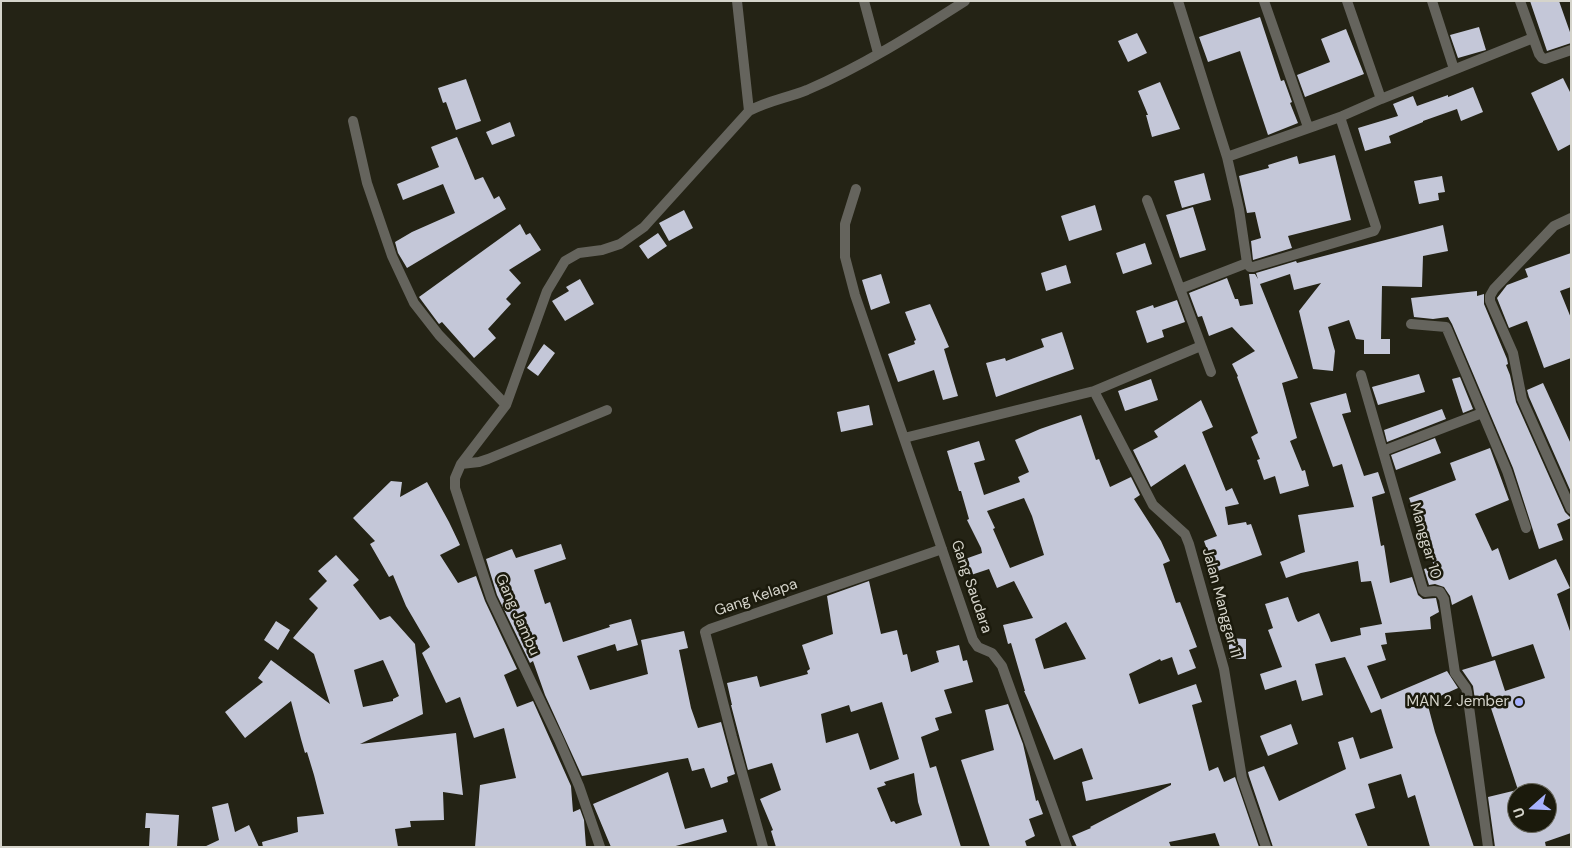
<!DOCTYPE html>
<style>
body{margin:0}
#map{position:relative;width:1572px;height:848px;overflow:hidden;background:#242315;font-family:"DM Sans",sans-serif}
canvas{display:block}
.frame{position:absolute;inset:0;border:2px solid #d5d4cb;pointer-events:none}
.north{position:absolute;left:1507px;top:783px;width:50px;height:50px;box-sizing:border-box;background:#1b1a0c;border:1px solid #656458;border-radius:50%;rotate:250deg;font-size:14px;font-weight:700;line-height:20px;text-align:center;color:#d5d4cb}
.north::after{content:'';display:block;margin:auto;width:18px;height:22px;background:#a6b1fc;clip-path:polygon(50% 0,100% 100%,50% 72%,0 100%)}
</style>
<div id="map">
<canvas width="1572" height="848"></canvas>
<div class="frame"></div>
<div class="north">U</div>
</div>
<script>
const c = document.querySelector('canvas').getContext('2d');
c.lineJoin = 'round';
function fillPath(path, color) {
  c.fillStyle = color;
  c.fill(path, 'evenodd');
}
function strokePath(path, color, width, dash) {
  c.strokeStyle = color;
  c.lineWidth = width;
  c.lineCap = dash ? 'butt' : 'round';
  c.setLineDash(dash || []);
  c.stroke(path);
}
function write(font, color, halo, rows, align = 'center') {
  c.font = font + ' "DM Sans",sans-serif';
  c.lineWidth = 5;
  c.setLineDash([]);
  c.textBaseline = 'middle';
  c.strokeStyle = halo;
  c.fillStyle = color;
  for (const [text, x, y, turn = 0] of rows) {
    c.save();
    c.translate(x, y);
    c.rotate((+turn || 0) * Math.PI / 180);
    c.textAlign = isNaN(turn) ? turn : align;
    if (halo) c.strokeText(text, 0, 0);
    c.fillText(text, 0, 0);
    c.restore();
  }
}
fillPath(new Path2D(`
 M1530,1H1559L1571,35V43L1547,51Z
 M1260,17L1281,81L1284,80L1292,102L1290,103L1298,123L1268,135L1240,51L1208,62L1199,37Z
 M1479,27L1486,50L1458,58L1450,35Z
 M1346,29L1364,74L1305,97L1297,75L1330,62L1321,39Z
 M1137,33L1147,53L1128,62L1118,41Z
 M1563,78L1571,94V144L1558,151L1531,93Z
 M466,79L481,121L456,130L446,102L443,103L438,88Z
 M1160,82L1180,129L1152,137L1146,115H1148L1138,91Z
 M1473,87L1483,112L1461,121L1457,109L1423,121V122L1389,136L1391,143L1365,151L1358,128L1398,116L1393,104L1413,96L1417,106L1448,95V97Z
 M510,122L515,136L492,145L486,132Z
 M457,137L475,180L483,177L494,199L499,196L506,209L407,268L398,253L395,242L412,232L455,213L443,184L403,200L397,184L439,167L431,147Z
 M1335,155L1351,220L1288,236L1292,248L1253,260L1251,241L1261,238L1255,212L1247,213L1239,176L1269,168L1268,165L1297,156L1299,164Z
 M1204,173L1211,200L1182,208L1174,181Z
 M1442,176L1445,192L1438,193L1439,200L1419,204L1414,181Z
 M1095,205L1102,230L1069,241L1061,216Z
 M1193,207L1206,250L1180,258L1166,215Z
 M684,210L693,228L669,241L659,223Z
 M520,224L526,235L530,233L541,250L509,270L521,283L506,299L511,304L488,329L496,338L474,358L442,322L439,324L419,297Z
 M1443,225L1448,251L1423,256L1422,287L1382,286L1381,339H1390V354H1364V340L1356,339L1349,320L1328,327L1335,351L1333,371L1313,369L1299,311L1321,283L1294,290L1290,274L1260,284L1298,378L1282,383L1297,438L1290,441L1302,471L1305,470L1309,486L1280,494L1275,476L1264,480L1257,460L1260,459L1251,437L1258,433L1237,377L1238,376L1232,364L1255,351L1232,327L1209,336L1202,316L1198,317L1189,293L1227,278L1235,299H1238L1240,306L1253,304L1249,274H1255L1258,279L1256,273L1296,261L1297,263Z
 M658,233L667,246L648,259L639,246Z
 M1145,243L1152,264L1123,274L1116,253Z
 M1571,253V287L1560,291L1571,318V358L1544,368L1527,321L1509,328L1497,298L1507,285L1528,277L1525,269Z
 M1066,265L1071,283L1046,291L1041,273Z
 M881,274L890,303L871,310L862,280Z
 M580,279L594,304L565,321L552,301L569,291L566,287Z
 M1477,291V296L1484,294V304L1507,359L1508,364L1506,365L1510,375L1516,402L1565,512L1571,518L1557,524L1563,540L1539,549L1513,468L1452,324L1448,317L1433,319L1414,317L1411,298Z
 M1177,300L1185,322L1162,330L1164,337L1147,343L1136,311L1153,305L1154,308Z
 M930,304L949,347L944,349L958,396L943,400L934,370L898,382L888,354L915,344L914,341L916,340L905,312Z
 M1062,332L1074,369L996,397L986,363L1005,358L1006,361L1044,347L1041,339Z
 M544,344L555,353L538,376L527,368Z
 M1419,374L1425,392L1378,405L1372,387Z
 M1460,377L1473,409L1463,413L1452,379Z
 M1151,379L1158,400L1125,411L1118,391Z
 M1543,383L1571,444V492L1529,397L1527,390Z
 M1346,393L1351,412L1342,414L1364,476L1378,472L1385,493L1372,497L1381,546L1384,545L1390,583L1412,577L1418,595L1423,599L1436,598L1439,612L1430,617L1431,629L1385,633L1387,644L1381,645L1386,660L1367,666L1381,699L1447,671L1458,688L1427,702L1435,732L1474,847H1430L1415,795L1408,798L1401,774L1368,784L1375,808L1355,814L1368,847H1273L1249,776L1248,772L1264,766L1279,801L1346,769L1338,742L1353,737L1360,759L1393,748L1381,709L1371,713L1345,657L1315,664L1323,695L1302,701L1296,680L1265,690L1260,674L1282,667L1268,630L1273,628L1265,604L1288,597L1296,619L1298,622L1319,613L1331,642L1361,635L1360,628L1382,624L1371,581L1361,582L1358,561L1301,573L1286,578L1280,562L1305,552L1298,515L1354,507L1342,464L1333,467L1310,403Z
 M1201,400L1213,427L1202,432L1226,491L1232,488L1239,504L1225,507L1228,525L1246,522L1247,525L1251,524L1262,555L1215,572L1204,541L1217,536L1185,464L1151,487L1133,450L1158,437L1154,431Z
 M869,405L873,425L841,432L837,412Z
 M1442,409L1446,419L1387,442L1384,430Z
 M1081,415L1096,460L1099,459L1110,487L1131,477L1140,495L1134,499L1161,541L1170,561L1163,564L1176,603L1180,602L1197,647L1189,650L1196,668L1178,675L1172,657L1161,661L1160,659L1129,674L1139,704L1196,684L1202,702L1192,705L1209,771L1218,767L1224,782L1235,777L1259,847H1220L1215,833L1169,842L1171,847H1077L1072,836L1091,828L1090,827L1171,785V783L1086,801L1082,782L1093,779L1082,748L1054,760L1024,691H1025L1011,643L1008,644L1003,625L1033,618L1014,581L997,588L989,569L971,575L965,559L982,553L981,548L967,520L969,519L961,491H959L947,451L979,441L985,460L974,463L984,495L1020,482L1018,477L1029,472L1015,440L1040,429ZM1024,498L1032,516L1044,555L1010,568L993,529L995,528L987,511ZM1066,622L1086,659L1044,669L1035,639Z
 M1435,438L1441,453L1396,470L1391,455Z
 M1490,448L1509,500L1475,514L1492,551L1498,548L1509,580L1556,559L1570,588L1557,594L1571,634V833L1545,842L1546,847H1495L1488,797L1517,790V823H1547V793H1519L1487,696L1475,700L1473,686L1462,670L1495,660L1505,691L1545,678L1533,644L1492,657L1472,595L1452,605L1450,596L1444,587L1435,584L1429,585L1424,569L1434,566L1423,534H1422L1409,498L1456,480L1450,463Z
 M391,481L402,482L400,497L427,482L449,522L460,545L440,555L458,583L476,576L485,601L517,669L504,675L517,707L533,701L571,786L573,812L580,809L584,820L586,847H475L480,785L516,778L504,728L474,738L460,697L446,703L422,653L430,647L406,606L393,575L389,577L370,544L375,541L353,518Z
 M561,544L566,559L534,570L545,604L550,602L563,642L610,627L609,625L631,619L638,645L617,651L615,644L577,656L590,690L648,674L641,640L684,631L688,648L679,650L691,708L698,728L721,722L735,774L727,777L728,782L711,788L704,768L692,771L688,758L582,776L545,695L533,661L530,663L497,595L486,559L512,549L516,558Z
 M336,555L359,580L353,585L380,620L390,616L415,644L423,714L360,744L456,733L463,795L443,792L444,820L410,821L411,827L395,829L398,847H263L262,842L298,832L297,817L324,814L314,775L307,752L305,753L301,739L291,701L245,738L225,712L263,682L258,678L271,660L330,704L314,654L293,638L318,608L309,599L327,581L318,571ZM383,660L399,696L393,699V701L363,707L354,670Z
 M869,581L881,634L897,630L903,655L907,654L911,672L939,662L936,651L959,645L963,661L967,660L973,682L944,690L952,713L935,718L939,730L921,737L930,768L936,766L961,847H776L771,831L773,830L760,799L781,790L772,763L748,770L731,705H732L727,683L757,676L760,687L808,674L807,671L810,669L802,645L833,634L827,596ZM882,702L899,759L870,770L858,733L826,743L821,714L849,705L851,712ZM914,773L918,802L922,815L896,824L894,821L891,822L877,788L886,785L884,782Z
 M276,621L290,630L278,650L264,640Z
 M1229,638L1246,639V659H1229Z
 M1008,704L1023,744L1036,801L1038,800L1043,814L1029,819L1035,836L1025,841L1027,847H990L961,760L994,750L985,710Z
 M1291,724L1298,744L1268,756L1260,736Z
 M668,772L685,829L723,819L727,832L672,847H611L593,804Z
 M228,803L235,832L249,825L259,847H204L219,840L212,807Z
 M146,813L179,815L177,847H149L150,828H145Z`), '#c4c7d8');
strokePath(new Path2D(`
 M737,1L749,111
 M864,1L878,53
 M1178,1L1227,157L1239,209L1247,263
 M1264,1L1308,127
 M1347,1L1381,99
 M1432,1L1454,69
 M1520,1L1539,54L1542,58L1545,59L1571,50
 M353,121L367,183L392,256L414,303L439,335L506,405L461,464L455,478V488L491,598L559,740L579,786L600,847
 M1227,157L1340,117L1381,99L1533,38
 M856,189L845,224V257L855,295L973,640L978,647L992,653L1002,666L1067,847
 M1147,200L1211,372
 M1571,218L1554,226L1494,289L1490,296V301L1513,353L1522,399L1571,509
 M1247,263L1250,267H1253L1374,231L1376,227L1340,117
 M1180,289L1247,263
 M1411,324L1446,327L1447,329L1507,471L1526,528
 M1361,375L1423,590L1425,592L1434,591L1440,592L1444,599L1455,673L1466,688L1467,692L1488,847
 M1094,391L1153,505L1185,534L1189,544L1224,669L1242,778L1266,847
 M506,405L547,291L565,261L579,253L602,250L620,244L644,227L749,111C767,101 787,98 807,90C861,67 915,33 965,1
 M904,438L1094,391L1201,346
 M1383,451L1482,413
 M461,464L479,462L488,459L607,410
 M763,847L732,737L705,632L710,629L942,549`), '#65645d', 10);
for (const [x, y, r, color] of [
 [1519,702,5,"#a6b1fc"]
]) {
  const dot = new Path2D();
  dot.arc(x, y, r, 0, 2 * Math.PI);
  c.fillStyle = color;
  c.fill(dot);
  strokePath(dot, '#1b1a0c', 2);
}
write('15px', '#d5d4cb', '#1b1a0c', [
 ["Manggar 10",1425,541,74],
 ["Gang Saudara",971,587,71],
 ["Gang Kelapa",756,598,-19],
 ["Jalan Manggar 11",1221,603,75],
 ["Gang Jambu",517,615,66]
]);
write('15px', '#d5d4cb', '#1b1a0c', [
 ["MAN 2 Jember",1509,702]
], 'right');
</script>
